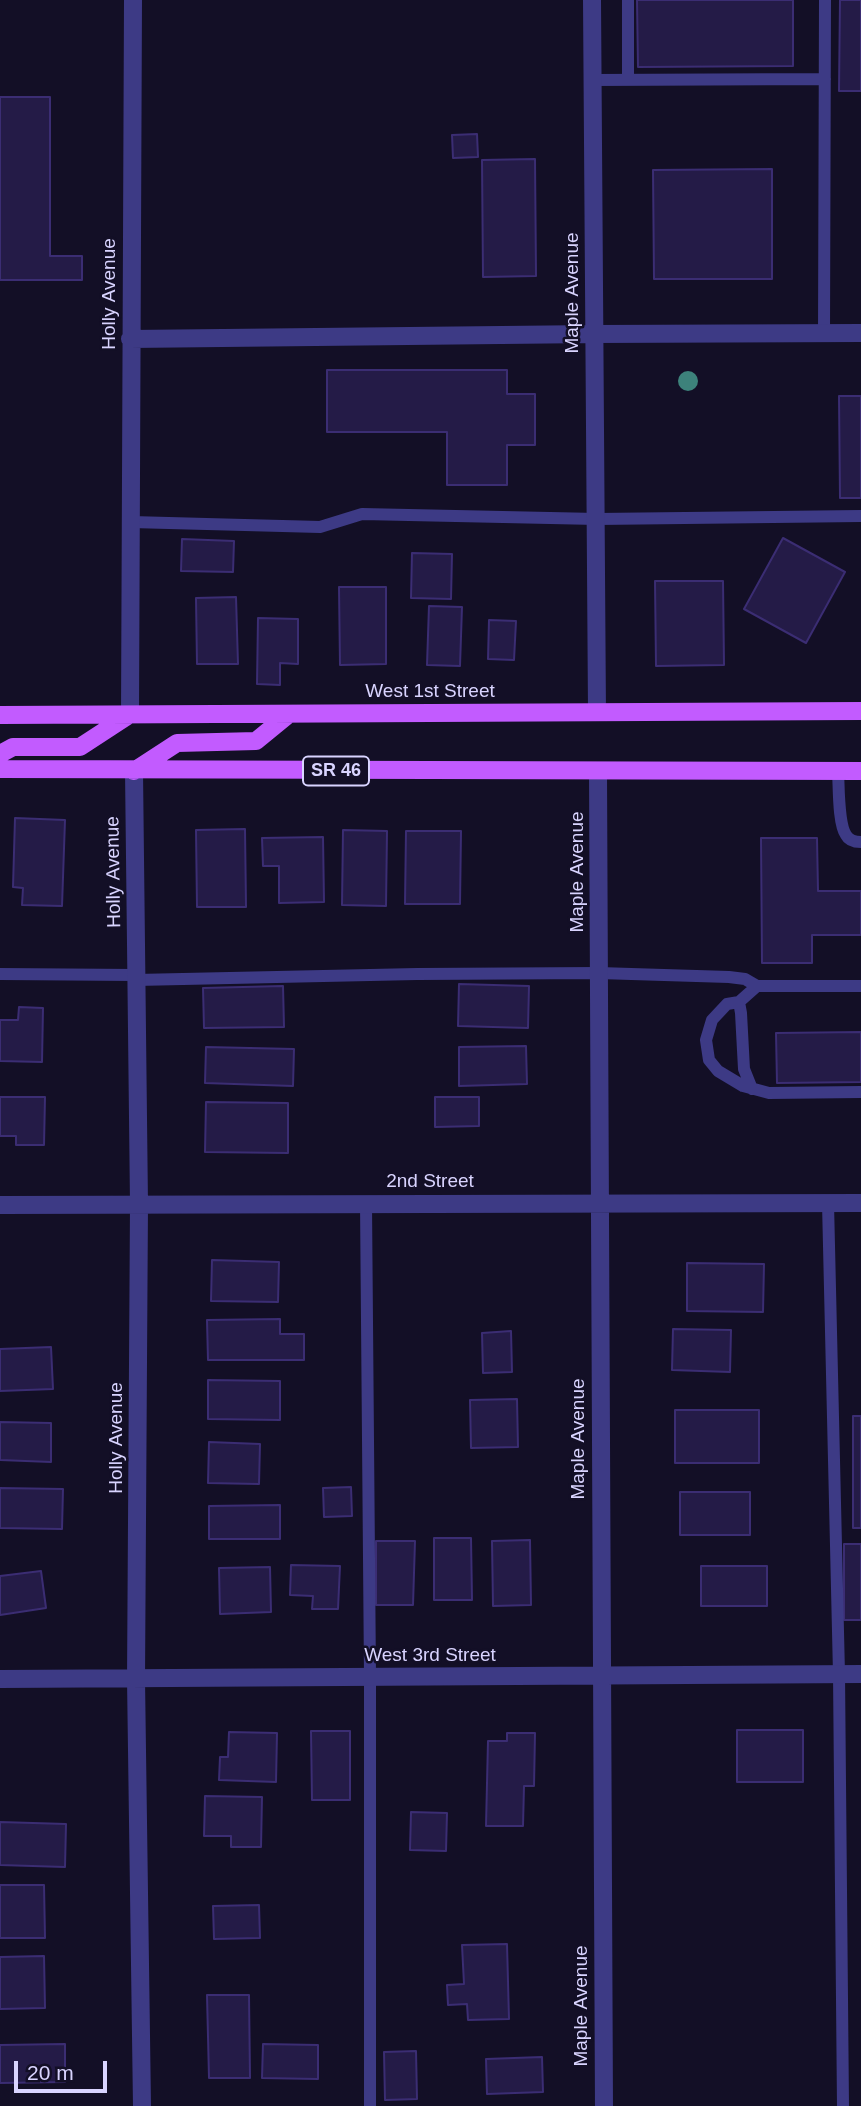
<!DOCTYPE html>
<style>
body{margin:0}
#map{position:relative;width:861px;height:2106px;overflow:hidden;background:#130f26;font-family:Arial,sans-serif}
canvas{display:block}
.scale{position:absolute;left:14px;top:2061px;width:93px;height:32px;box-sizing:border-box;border:4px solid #d9d4ff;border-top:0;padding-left:9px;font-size:21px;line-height:24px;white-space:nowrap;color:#d9d4ff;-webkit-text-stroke:5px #130f26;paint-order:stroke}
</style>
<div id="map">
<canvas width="861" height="2106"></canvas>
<div class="scale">20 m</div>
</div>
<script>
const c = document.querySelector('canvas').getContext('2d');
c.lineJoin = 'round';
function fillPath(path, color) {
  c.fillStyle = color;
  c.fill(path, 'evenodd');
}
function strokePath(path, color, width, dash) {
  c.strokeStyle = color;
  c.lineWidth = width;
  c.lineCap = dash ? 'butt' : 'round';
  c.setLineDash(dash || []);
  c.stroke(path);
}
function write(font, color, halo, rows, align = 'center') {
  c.font = font + ' Arial,sans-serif';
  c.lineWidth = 5;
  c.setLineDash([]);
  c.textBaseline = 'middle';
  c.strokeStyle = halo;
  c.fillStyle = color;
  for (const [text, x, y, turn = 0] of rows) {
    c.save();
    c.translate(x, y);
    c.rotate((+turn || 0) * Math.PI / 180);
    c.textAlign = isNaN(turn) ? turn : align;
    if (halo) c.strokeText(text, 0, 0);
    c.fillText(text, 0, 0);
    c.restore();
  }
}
const building = new Path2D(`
 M637,0H793V66L638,67Z
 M840,0H861V91H839Z
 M0,97H50V256H82V280H0Z
 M477,134L478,157L453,158L452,135Z
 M535,159L536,276L483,277L482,160Z
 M772,169V279H654L653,170Z
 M327,370H507V394H535V445H507V485H447V432H327Z
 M839,396H861V498H840Z
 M783,538L845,572L806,643L744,609Z
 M182,539L234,541L233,572L181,571Z
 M412,553L452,554L451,599L411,598Z
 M655,581H723L724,665L656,666Z
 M339,587H386V664L340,665Z
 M236,597L238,664H197L196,598Z
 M429,606L462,607L460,666L427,665Z
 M258,618L298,619V664L280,663V685L257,684Z
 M489,620L516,621L514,660L488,659Z
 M15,818L65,820L62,906L22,905L23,888L13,887Z
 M245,829L246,907H197L196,830Z
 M343,830L387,831L386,906L342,905Z
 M406,831H461L460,904H405Z
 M323,837L324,902L279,903V866H263L262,838Z
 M761,838H817L818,891H861V935H812V963H762Z
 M459,984L529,986L528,1028L458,1026Z
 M283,986L284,1027L204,1028L203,988Z
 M19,1007L43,1008L42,1062L0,1061V1020H18Z
 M861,1032V1082L777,1083L776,1033Z
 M526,1046L527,1084L459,1086V1047Z
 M206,1047L294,1049L293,1086L205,1083Z
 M0,1097H45L44,1145H16V1136H0Z
 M435,1097H479V1126L435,1127Z
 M206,1102L288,1103V1153L205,1152Z
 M212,1260L279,1262L278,1302L211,1301Z
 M687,1263L764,1264L763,1312L687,1311Z
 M280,1319V1334H304V1360H208L207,1320Z
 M673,1329L731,1330L730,1372L672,1370Z
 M511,1331L512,1372L483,1373L482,1333Z
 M51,1347L53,1389L0,1391V1349Z
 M208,1380L280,1381V1420L208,1419Z
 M517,1399L518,1447L471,1448L470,1400Z
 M675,1410H759V1463H675Z
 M853,1416H861V1528H853Z
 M0,1422L51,1423V1462L0,1460Z
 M209,1442L260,1444L259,1484L208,1483Z
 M351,1487L352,1516L324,1517L323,1488Z
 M0,1488L63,1489L62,1529L0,1528Z
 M680,1492H750V1535H680Z
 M280,1505V1539H209V1506Z
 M434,1538H471L472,1600H434Z
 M530,1540L531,1605L493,1606L492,1541Z
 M376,1541H415L413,1605H376Z
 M844,1544H861V1620H844Z
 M291,1565L340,1566L338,1609H312L313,1596L290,1595Z
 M701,1566H767V1606H701Z
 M270,1567L271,1612L220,1614L219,1568Z
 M41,1571L46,1608L0,1615V1576Z
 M737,1730H803V1782H737Z
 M311,1731H350V1800H312Z
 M229,1732L277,1733L276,1782L219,1780L220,1757H228Z
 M507,1733H535L534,1786H524L523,1826H486L488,1741H507Z
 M205,1796L262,1797L261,1847H231V1836H204Z
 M411,1812L447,1813L446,1851L410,1850Z
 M0,1822L66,1824L65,1867L0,1865Z
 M0,1885H44L45,1938H0Z
 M259,1905L260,1938L214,1939L213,1906Z
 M507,1944L509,2019L468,2020L467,2004L448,2005L447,1985L464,1984L462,1945Z
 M44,1956L45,2008L0,2009V1957Z
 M207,1995H249L250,2078H209Z
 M65,2044V2082L0,2083V2045Z
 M263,2044L318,2045V2079L262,2078Z
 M416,2051L417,2099L385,2100L384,2052Z
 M542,2057L543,2092L487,2094L486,2059Z`);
fillPath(building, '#241b47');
strokePath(building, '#3b2d73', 2);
strokePath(new Path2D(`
 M593,80L825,79
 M628,80V0
 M824,334L825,0
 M131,522L320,527L362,514L597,519L861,516
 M838,771C839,786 838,824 846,835C849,841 855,842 861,842
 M0,974L136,975
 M136,980L417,974L599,973L729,977L745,979L757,986H861
 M757,986L739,1002L727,1004L712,1020L706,1040L709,1060L718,1071L743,1086L769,1093L861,1092
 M739,1002L741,1013L744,1069L752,1089
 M366,1203L370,1677V2106
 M828,1203L839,1674L843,2106`), '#3d3a85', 12);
strokePath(new Path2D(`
 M592,0L597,712
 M130,339L594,334L861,333
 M130,714L133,0
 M134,771L139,1204L136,1679L142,2106
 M598,771L604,2106
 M0,1205L861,1203
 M0,1679L861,1674`), '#3d3a85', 18);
strokePath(new Path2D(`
 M0,715L861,711
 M0,754L13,747H80L129,715
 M0,769L861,771
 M134,771L177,743L256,741L289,714`), '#c25bff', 18);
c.fillStyle = '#3d827b';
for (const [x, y] of [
 [688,381]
]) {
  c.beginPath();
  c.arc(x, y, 10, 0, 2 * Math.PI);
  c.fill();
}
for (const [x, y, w] of [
 [336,771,66]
]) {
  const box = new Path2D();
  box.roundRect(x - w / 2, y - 14.5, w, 29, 5);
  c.fillStyle = '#130f26';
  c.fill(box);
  strokePath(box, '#d9d4ff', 2);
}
write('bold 18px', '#d9d4ff', null, [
 ["SR 46",336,771]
]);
write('19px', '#d9d4ff', '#130f26', [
 ["Maple Avenue",573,293,-90],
 ["Holly Avenue",110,294,-90],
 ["West 1st Street",430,692],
 ["Holly Avenue",114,872,-91],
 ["Maple Avenue",578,872,-90],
 ["2nd Street",430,1182],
 ["Holly Avenue",117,1438,-90],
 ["Maple Avenue",579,1439,-90],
 ["West 3rd Street",430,1656],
 ["Maple Avenue",582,2006,-90]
]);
</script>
